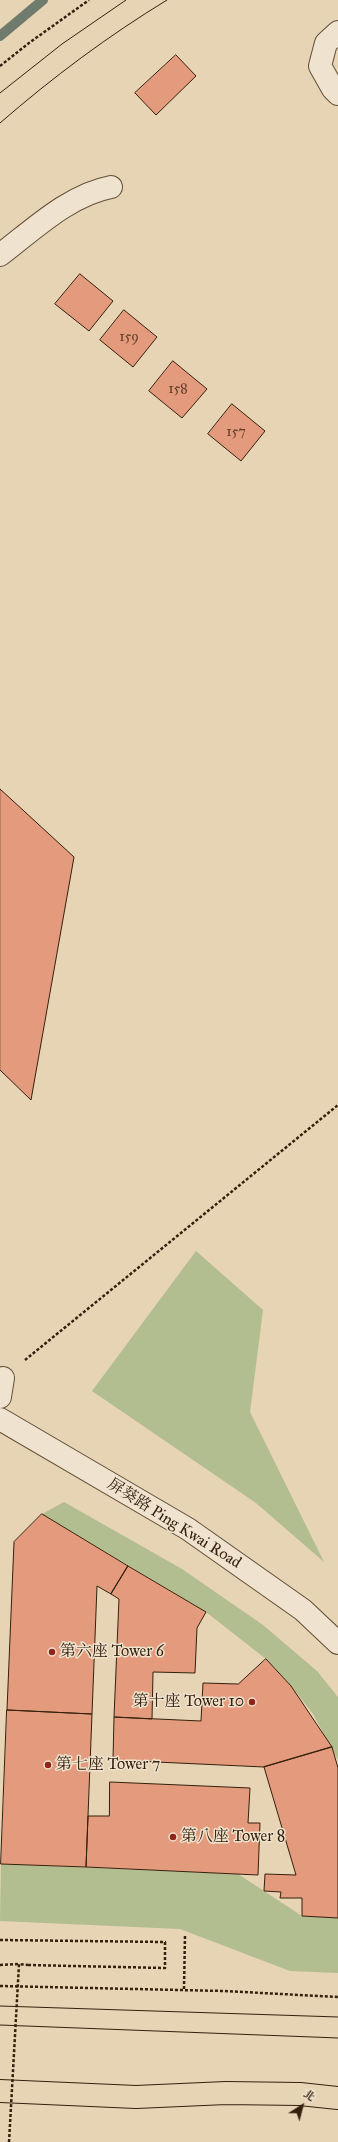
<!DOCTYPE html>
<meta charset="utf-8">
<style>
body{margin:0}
#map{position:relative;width:338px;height:2142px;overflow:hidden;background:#e6d4b5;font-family:"IM FELL Great Primer","Noto Serif TC",serif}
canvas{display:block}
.north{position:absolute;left:282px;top:2086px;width:40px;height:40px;-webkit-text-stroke:3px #efe3cf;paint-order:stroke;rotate:36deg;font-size:11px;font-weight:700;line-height:16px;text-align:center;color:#35200b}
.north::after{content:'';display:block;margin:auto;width:14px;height:18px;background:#35200b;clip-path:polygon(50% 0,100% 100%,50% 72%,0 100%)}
</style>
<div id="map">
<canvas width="338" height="2142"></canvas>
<div class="north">北</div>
</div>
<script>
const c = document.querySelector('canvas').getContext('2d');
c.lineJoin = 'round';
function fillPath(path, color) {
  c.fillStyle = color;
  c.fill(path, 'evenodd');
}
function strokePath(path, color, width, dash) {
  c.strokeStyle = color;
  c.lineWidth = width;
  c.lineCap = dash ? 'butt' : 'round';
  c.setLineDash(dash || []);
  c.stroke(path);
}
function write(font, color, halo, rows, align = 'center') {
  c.font = font + ' "IM FELL Great Primer","Noto Serif TC",serif';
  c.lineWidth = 3;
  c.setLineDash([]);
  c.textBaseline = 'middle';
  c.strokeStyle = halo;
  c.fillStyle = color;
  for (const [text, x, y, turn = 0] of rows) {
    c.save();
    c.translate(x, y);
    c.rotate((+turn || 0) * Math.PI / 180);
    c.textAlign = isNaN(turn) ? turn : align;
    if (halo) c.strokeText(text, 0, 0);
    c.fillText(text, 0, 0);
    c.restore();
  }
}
fillPath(new Path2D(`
 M196,1251L263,1310L250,1412L324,1562L256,1503L92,1391Z
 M64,1502L182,1569L263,1625L317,1671L338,1697V1760L313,1714L291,1686L266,1659L206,1612L42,1514Z
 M1,1864L238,1874L302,1916L338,1918V1973L290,1971L180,1929L0,1921Z`), '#b2bd90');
strokePath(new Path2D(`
 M0,36L43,0`), '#6f7b6c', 10);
const building = new Path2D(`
 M176,55L196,76L156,115L135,93Z
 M80,274L113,301L89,331L55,304Z
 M124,310L157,337L133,367L100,340Z
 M173,361L207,389L182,418L149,391Z
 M232,404L265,431L241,461L208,434Z
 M0,789L74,857L31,1100L0,1070Z
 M42,1514L128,1566L111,1594L97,1586L92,1714L7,1710L14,1542Z
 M128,1566L206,1612L197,1628L195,1673L153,1672L152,1719L114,1717L119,1599L111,1594Z
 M266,1659L291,1686L332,1747L264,1767L113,1760L114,1717L201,1721L203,1683L238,1684Z
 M7,1710L92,1714L86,1867L1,1864Z
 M332,1747L338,1768V1918L302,1916V1898H280L281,1892L264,1891L265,1874L296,1875L264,1767Z
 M110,1782L250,1788L248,1823H260L258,1875L86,1867L88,1816H109Z`);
fillPath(building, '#e49b7d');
strokePath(building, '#35200b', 1);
const minor = new Path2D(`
 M338,32L326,43L320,66L333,89L338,94
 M0,255C33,230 69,195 111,187
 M0,1397L3,1378
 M0,1419L188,1529L303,1610L338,1643`);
const major = new Path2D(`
 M0,2091L136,2097L226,2093L300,2094L338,2098`);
strokePath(minor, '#614d36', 24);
strokePath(major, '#35200b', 24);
strokePath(new Path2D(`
 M0,66L29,43L89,0
 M25,1360L338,1105
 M0,1940L165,1942V1968L28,1965
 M0,1965L19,1964
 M0,1986L224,1991L338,1997
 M184,1989L185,1935`), '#35200b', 2.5, [3, 2]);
strokePath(minor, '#efe3cf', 22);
strokePath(major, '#e6d4b5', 22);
strokePath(new Path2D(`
 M0,93L62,44L126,0
 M0,123C53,77 108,36 167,0
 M0,2006L338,2017
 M0,2025L338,2038`), '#35200b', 1);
strokePath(new Path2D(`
 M9,2142L19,1964L28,1965`), '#35200b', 2.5, [3, 2]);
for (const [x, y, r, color] of [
 [52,1652,4,"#8f2418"],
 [252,1702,4,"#8f2418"],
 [48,1765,4,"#8f2418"],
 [173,1837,4,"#8f2418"]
]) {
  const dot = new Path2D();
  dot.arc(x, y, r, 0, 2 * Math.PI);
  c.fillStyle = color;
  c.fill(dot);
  strokePath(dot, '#efe3cf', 1.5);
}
write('14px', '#613f28', null, [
 ["159",129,338],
 ["158",178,390],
 ["157",236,433]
]);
write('16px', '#35200b', '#efe3cf', [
 ["屏葵路 Ping Kwai Road",174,1524,32]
]);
write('16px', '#35200b', '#efe3cf', [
 ["第六座 Tower 6",60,1652],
 ["第十座 Tower 10",244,1702,"right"],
 ["第七座 Tower 7",56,1765],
 ["第八座 Tower 8",181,1837]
], 'left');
</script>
